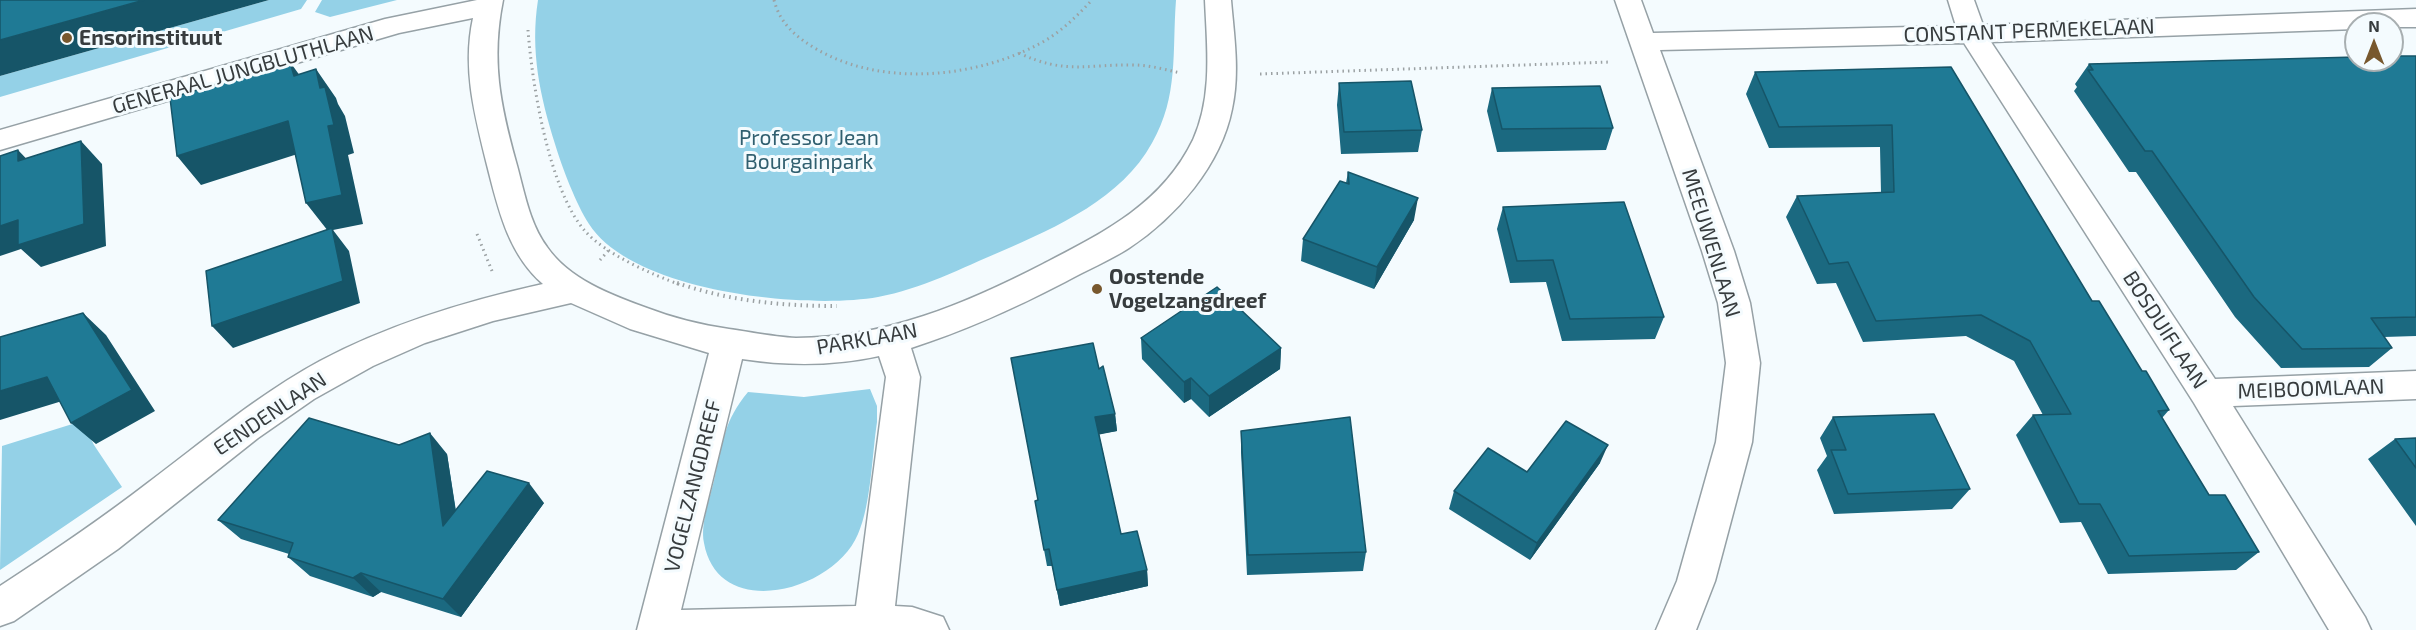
<!DOCTYPE html>
<style>
body{margin:0}
#map{position:relative;width:2416px;height:630px;overflow:hidden;background:#f4fbfe;font-family:"Exo 2",sans-serif}
canvas{display:block}
.north{position:absolute;left:2344px;top:12px;width:60px;height:60px;box-sizing:border-box;background:#f4fbfe;border:2px solid #a8afb1;border-radius:50%;rotate:0deg;font-size:16px;font-weight:700;line-height:24px;text-align:center;color:#373c3e}
.north::after{content:'';display:block;margin:auto;width:21px;height:27px;background:#78582e;clip-path:polygon(50% 0,100% 100%,50% 72%,0 100%)}
</style>
<div id="map">
<canvas width="2416" height="630"></canvas>
<div class="north">N</div>
</div>
<script>
const c = document.querySelector('canvas').getContext('2d');
c.lineJoin = 'round';
function fillPath(path, color) {
  c.fillStyle = color;
  c.fill(path, 'evenodd');
}
function strokePath(path, color, width, dash) {
  c.strokeStyle = color;
  c.lineWidth = width;
  c.lineCap = dash ? 'butt' : 'round';
  c.setLineDash(dash || []);
  c.stroke(path);
}
function write(font, color, halo, rows, align = 'center') {
  c.font = font + ' "Exo 2",sans-serif';
  c.lineWidth = 6;
  c.setLineDash([]);
  c.textBaseline = 'middle';
  c.strokeStyle = halo;
  c.fillStyle = color;
  for (const [text, x, y, turn = 0] of rows) {
    c.save();
    c.translate(x, y);
    c.rotate((+turn || 0) * Math.PI / 180);
    c.textAlign = isNaN(turn) ? turn : align;
    if (halo) c.strokeText(text, 0, 0);
    c.fillText(text, 0, 0);
    c.restore();
  }
}
fillPath(new Path2D(`
 M269,0H307L301,9L0,97V76Z
 M322,0H397L330,17L315,12Z
 M538,0H1176C1172,52 1179,96 1152,143C1122,198 1057,227 1002,251C962,268 921,289 878,297C805,310 632,292 589,224C576,204 562,167 555,144C540,96 530,51 538,0Z
 M870,389L877,406V422C872,455 871,505 858,534C834,592 718,622 704,543C700,522 711,496 715,476C723,441 724,421 748,392L804,397Z
 M82,421L94,445L122,487L0,570L2,446Z`), '#94d1e7');
const minor = new Path2D(`
 M477,0H503C491,60 500,104 516,162C524,190 529,223 547,247C569,279 611,295 647,308C673,318 701,325 729,329C751,332 773,337 796,338C885,338 965,304 1043,264C1103,233 1162,204 1193,140C1213,96 1207,47 1205,0H1231C1234,36 1240,73 1232,109C1221,165 1176,217 1129,248C1109,261 1086,270 1065,282C1015,308 964,331 911,348L920,377L895,606L912,607L943,617L949,630H637L709,353L630,329L571,303L493,321L425,343L373,366L314,399L258,438L118,549L14,621L0,626V586C51,553 101,519 149,482C205,440 259,394 320,361C390,324 466,301 543,284C508,254 498,208 487,165C475,116 462,69 473,18L399,33L0,150V130L385,19ZM879,356L886,377L856,606L681,610L742,359C788,366 833,366 879,356Z
 M1615,0H1641L1653,33L1956,26L1948,0H1974L1983,25L2416,9V27H2392V24H2356V29L1991,42L2215,379L2416,371V399L2233,406L2365,617L2371,630H2329L2194,403L1964,43L1660,50L1734,251L1750,303L1760,363L1752,442L1715,581L1696,630H1656L1677,581L1716,442L1726,363L1718,303L1702,251Z`);
strokePath(minor, '#96a1a6', 3);
strokePath(new Path2D(`
 M774,0C780,24 797,38 818,50C883,87 975,78 1039,44C1060,33 1076,17 1092,0
 M528,30C532,84 549,190 585,231C605,254 653,275 681,285
 M1019,53C1065,75 1088,64 1134,65C1150,65 1166,70 1181,73
 M1260,74L1610,62
 M477,234L492,271
 M600,260L609,250`), '#9ba1a3', 3, [1.5, 4]);
strokePath(new Path2D(`
 M677,283C730,301 781,306 837,306`), '#9ba1a3', 4, [1.5, 4.5]);
fillPath(minor, '#fff');
fillPath(new Path2D(`
 M2416,56V336L2384,337L2392,348L2369,367L2281,368L2235,317L2136,172H2129L2074,91L2077,87L2075,84L2089,64Z
 M1951,67L2092,301L2169,410L2162,418L2209,495L2259,552L2236,570L2108,574L2081,522L2060,523L2016,435L2033,415H2043L2014,361L1966,336L1863,342L1836,283L1817,284L1786,217L1797,196L1881,193L1880,147L1769,148L1746,94L1755,72Z
 M1339,83L1422,130L1418,152L1341,154L1337,105Z
 M1492,88L1613,128L1606,150L1497,152L1487,111Z
 M1348,172L1414,220L1374,289L1301,261L1303,239L1346,183Z
 M1503,207L1664,317L1655,339L1562,341L1546,282L1510,283L1497,229Z
 M1141,338L1281,348L1280,369L1209,417L1191,399L1184,403L1142,359Z
 M1099,369L1115,414L1117,431L1099,434L1121,534L1147,570L1148,586L1060,606L1052,566H1047L1035,501L1038,500Z
 M1833,417L1970,489L1952,509L1834,514L1817,470L1827,456L1820,438Z
 M1241,431L1366,552L1363,571L1247,575L1241,452Z
 M2416,438V526L2368,459L2395,439Z
 M399,445L447,454L456,511L544,503L461,617L381,592L373,597L310,576L288,557L289,554L241,539L218,520Z
 M1600,463L1530,560L1449,509L1454,491L1527,472Z`), '#1b6980');
fillPath(new Path2D(`
 M144,0H269L0,76V40Z
 M290,62L311,91L294,76Z
 M316,69L336,98L338,104L345,116L354,153L348,155L363,224L333,230L349,251L360,303L233,348L212,326L328,231L306,203L320,88Z
 M288,121L310,150L201,185L177,156Z
 M81,141L102,164L106,246L41,267L21,249L0,256V226L18,220Z
 M18,150L40,173L18,161Z
 M1418,198L1414,220L1374,289L1377,267Z
 M83,313L106,335L155,411L96,444L71,423Z
 M1281,348L1280,369L1209,417V396Z
 M47,377L72,398L0,420V391Z
 M1191,378V399L1184,403V382Z
 M1115,414L1117,431L1097,435L1095,417Z
 M430,433L447,454L461,546L443,526Z
 M1608,445L1600,463L1530,560L1537,543Z
 M529,483L544,503L461,617L443,599Z
 M1147,570L1148,586L1060,606L1057,590Z
 M361,573L381,592L373,597L353,578Z`), '#165568');
const building = new Path2D(`
 M0,0H144L0,40Z
 M2392,56H2416V317L2371,318L2392,348L2302,349L2254,297L2152,151H2145L2088,70H2093L2089,64L2356,57V60H2392Z
 M290,62L294,76L316,69L320,88L325,87L334,125L328,126L342,195L306,203L288,121L177,156L170,98Z
 M1951,67L2092,301H2099L2142,371H2146L2169,410L2158,411L2209,495H2225L2259,552L2129,556L2100,504H2079L2033,415L2071,414L2030,341L1981,315L1876,321L1848,262L1829,264L1797,196L1894,192L1892,125L1779,127L1755,72Z
 M1411,81L1422,130L1344,132L1339,83Z
 M1600,86L1613,128L1502,129L1492,88Z
 M81,141L84,224L18,245V220L0,226V156L18,150V161Z
 M1348,172L1418,198L1377,267L1303,239L1340,181L1349,184Z
 M1624,202L1664,317L1570,319L1553,260L1517,261L1503,207Z
 M332,228L343,281L212,326L206,271Z
 M1217,287L1281,348L1209,396L1191,378L1184,382L1141,338Z
 M83,313L132,390L71,423L47,377L0,391V337Z
 M1093,343L1099,369L1103,366L1115,414L1095,417L1121,534L1137,531L1147,570L1057,590L1049,549L1044,550L1035,501L1038,500L1011,358Z
 M1934,414L1970,489L1848,494L1831,450H1846L1833,417Z
 M1350,417L1366,552L1248,555L1241,431Z
 M309,418L399,445L430,433L443,526L487,471L529,483L443,599L361,573L353,578L288,557L293,543L218,520Z
 M1566,421L1608,445L1537,543L1454,491L1488,448L1527,472Z
 M2416,438V468L2395,439Z`);
fillPath(building, '#1f7a95');
strokePath(building, '#165568', 1.5);
for (const [x, y, r, color] of [
 [67,38,6,"#78582e"],
 [1097,289,6,"#78582e"]
]) {
  const dot = new Path2D();
  dot.arc(x, y, r, 0, 2 * Math.PI);
  c.fillStyle = color;
  c.fill(dot);
  strokePath(dot, '#f4fbfe', 2);
}
write('21px', '#373c3e', '#f4fbfe', [
 ["CONSTANT PERMEKELAAN",2029,31,-2],
 ["GENERAAL JUNGBLUTHLAAN",243,70,-16],
 ["MEEUWENLAAN",1711,243,73],
 ["BOSDUIFLAAN",2165,330,57],
 ["PARKLAAN",867,339,-10],
 ["MEIBOOMLAAN",2311,389,-2],
 ["EENDENLAAN",270,414,-34],
 ["VOGELZANGDREEF",693,486,-76]
]);
write('bold 21px', '#373c3e', '#f4fbfe', [
 ["Ensorinstituut",79,38],
 ["Oostende",1109,277],
 ["Vogelzangdreef",1109,301]
], 'left');
write('21px', '#305f6f', '#f4fbfe', [
 ["Professor Jean",809,138],
 ["Bourgainpark",809,162]
]);
</script>
